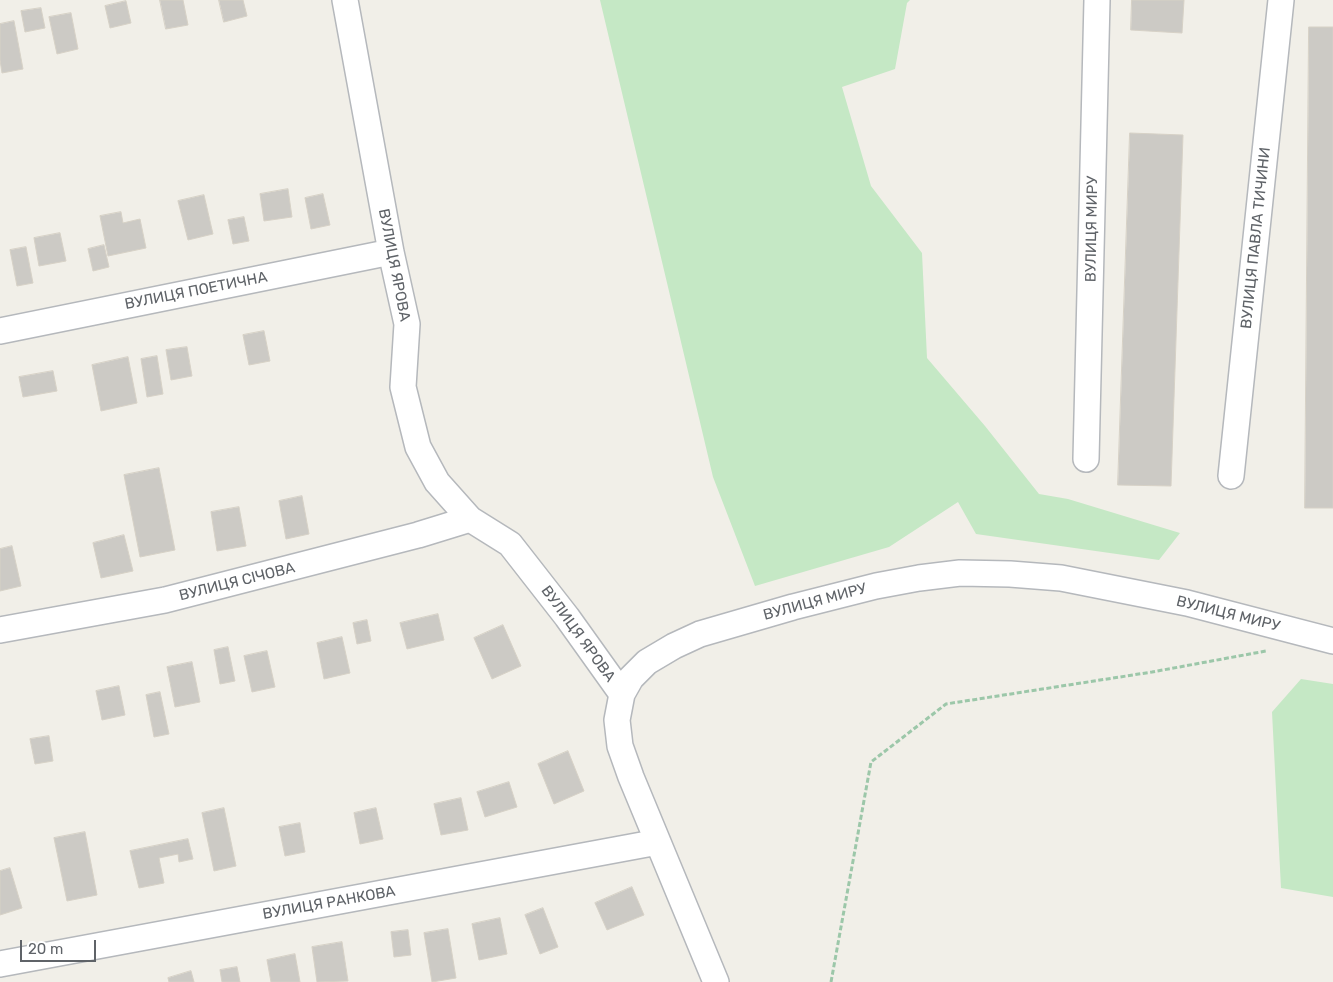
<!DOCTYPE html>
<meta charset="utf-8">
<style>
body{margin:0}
#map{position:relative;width:1333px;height:982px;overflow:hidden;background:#f1efe8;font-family:Rubik,sans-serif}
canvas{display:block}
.scale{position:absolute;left:20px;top:940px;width:76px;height:22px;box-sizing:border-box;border:2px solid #5f6368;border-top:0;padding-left:6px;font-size:15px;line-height:18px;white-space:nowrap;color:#5f6368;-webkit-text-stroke:4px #fff;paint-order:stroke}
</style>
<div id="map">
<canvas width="1333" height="982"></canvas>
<div class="scale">20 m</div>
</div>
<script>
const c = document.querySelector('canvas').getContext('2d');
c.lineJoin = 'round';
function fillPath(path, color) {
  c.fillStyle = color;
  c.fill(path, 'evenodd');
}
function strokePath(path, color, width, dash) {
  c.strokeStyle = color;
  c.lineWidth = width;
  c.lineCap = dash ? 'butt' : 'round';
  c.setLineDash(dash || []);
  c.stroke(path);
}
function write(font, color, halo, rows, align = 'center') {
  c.font = font + ' Rubik,sans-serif';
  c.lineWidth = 4;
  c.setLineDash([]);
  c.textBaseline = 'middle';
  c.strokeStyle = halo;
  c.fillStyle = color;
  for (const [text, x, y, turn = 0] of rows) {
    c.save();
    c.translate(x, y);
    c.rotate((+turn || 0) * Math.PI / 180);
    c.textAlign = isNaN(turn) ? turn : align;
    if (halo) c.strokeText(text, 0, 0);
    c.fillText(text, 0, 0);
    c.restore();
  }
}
fillPath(new Path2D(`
 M600,0H910L907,3L895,69L842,87L871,186L922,253L927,358L985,426L1039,494L1068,499L1180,533L1159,560L976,534L958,502L889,547L755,586L713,477Z
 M1301,679L1333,684V897L1281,888L1272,712Z`), '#c5e8c5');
const building = new Path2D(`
 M160,0H183L188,25L166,29Z
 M219,0H243L247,16L224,22Z
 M1132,0H1184L1182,33L1131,30Z
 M126,1L131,23L110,28L105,6Z
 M41,8L45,28L25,32L21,11Z
 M71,13L78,49L57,54L49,17Z
 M14,21L23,69L2,73L0,60V24Z
 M1309,27H1333V508H1305Z
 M1130,133L1183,135L1171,486L1118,485Z
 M288,189L292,217L264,221L260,194Z
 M323,194L330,225L311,229L305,198Z
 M204,195L213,234L188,240L178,201Z
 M121,212L123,223L140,219L146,248L108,256L100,216Z
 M244,217L249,241L233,244L228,220Z
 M60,233L66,261L39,266L34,238Z
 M104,245L109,267L93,271L88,249Z
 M26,247L33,283L17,286L10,250Z
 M264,331L270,361L249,365L243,335Z
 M187,347L192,376L171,380L166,350Z
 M157,356L163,394L147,397L141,359Z
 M128,357L137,403L101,411L92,365Z
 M53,371L57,391L23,397L19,377Z
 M159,468L175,550L140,557L124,475Z
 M302,496L309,534L286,539L279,501Z
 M239,507L246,546L217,551L211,512Z
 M124,535L133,571L101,578L93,543Z
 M12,546L21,586L0,591V549Z
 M438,614L444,640L407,649L400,623Z
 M367,620L371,641L357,644L353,623Z
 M503,625L521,666L492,679L474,638Z
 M342,637L350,673L324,679L317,643Z
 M228,647L235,681L220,684L214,650Z
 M267,651L275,687L252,692L244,656Z
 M192,662L200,702L175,707L167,667Z
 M119,686L125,715L102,720L96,691Z
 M160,692L169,734L154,737L146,695Z
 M49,736L53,761L35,764L30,739Z
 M568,751L584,791L554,804L538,764Z
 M509,782L517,807L485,817L477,792Z
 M461,798L468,830L441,835L434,804Z
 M224,808L236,866L214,871L202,813Z
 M376,808L383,839L360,844L354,813Z
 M300,823L305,852L285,856L279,827Z
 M85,832L97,895L67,901L54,838Z
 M188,839L193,859L179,862L178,854L159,858L164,883L139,888L130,851Z
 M10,868L22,908L0,915V871Z
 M632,887L644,915L607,930L595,903Z
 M543,908L558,947L540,954L525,915Z
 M500,918L507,954L479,960L472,924Z
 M448,929L456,978L432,982L424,933Z
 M408,930L411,955L394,957L391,932Z
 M342,942L348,981L317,982L312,947Z
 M295,954L300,982H271L267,960Z
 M237,967L240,982H222L220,970Z
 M191,971L194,982H169L168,978Z`);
fillPath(building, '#cccac5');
strokePath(building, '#d6d1c6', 1);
const minor = new Path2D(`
 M345,0L391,252L407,324L403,387L418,447L437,482L470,519L510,544L567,617L622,694
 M0,331L391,252
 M1086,459L1097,0
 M1231,476L1281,0
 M0,630L165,600L418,535L470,519
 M0,964L658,842
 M716,982L631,777L620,746L617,720L622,694L631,678L647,662L674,646L700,634L793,607L876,586L919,578L960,573L1010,574L1061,578L1187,603L1333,641`);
strokePath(minor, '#b5b8bc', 28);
strokePath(new Path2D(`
 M831,982L871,762L946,704L1152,672L1266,651`), '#9cc7a9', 3, [5, 2.5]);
strokePath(minor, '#fff', 25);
write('15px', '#5f6368', '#fff', [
 ["ВУЛИЦЯ МИРУ",1092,229,-89],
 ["ВУЛИЦЯ ПАВЛА ТИЧИНИ",1256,238,-84],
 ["ВУЛИЦЯ ЯРОВА",394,265,79],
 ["ВУЛИЦЯ ПОЕТИЧНА",196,291,-11],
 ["ВУЛИЦЯ СІЧОВА",237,582,-14],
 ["ВУЛИЦЯ МИРУ",815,602,-15],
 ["ВУЛИЦЯ МИРУ",1228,614,14],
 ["ВУЛИЦЯ ЯРОВА",578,634,54],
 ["ВУЛИЦЯ РАНКОВА",329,903,-10]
]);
</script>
